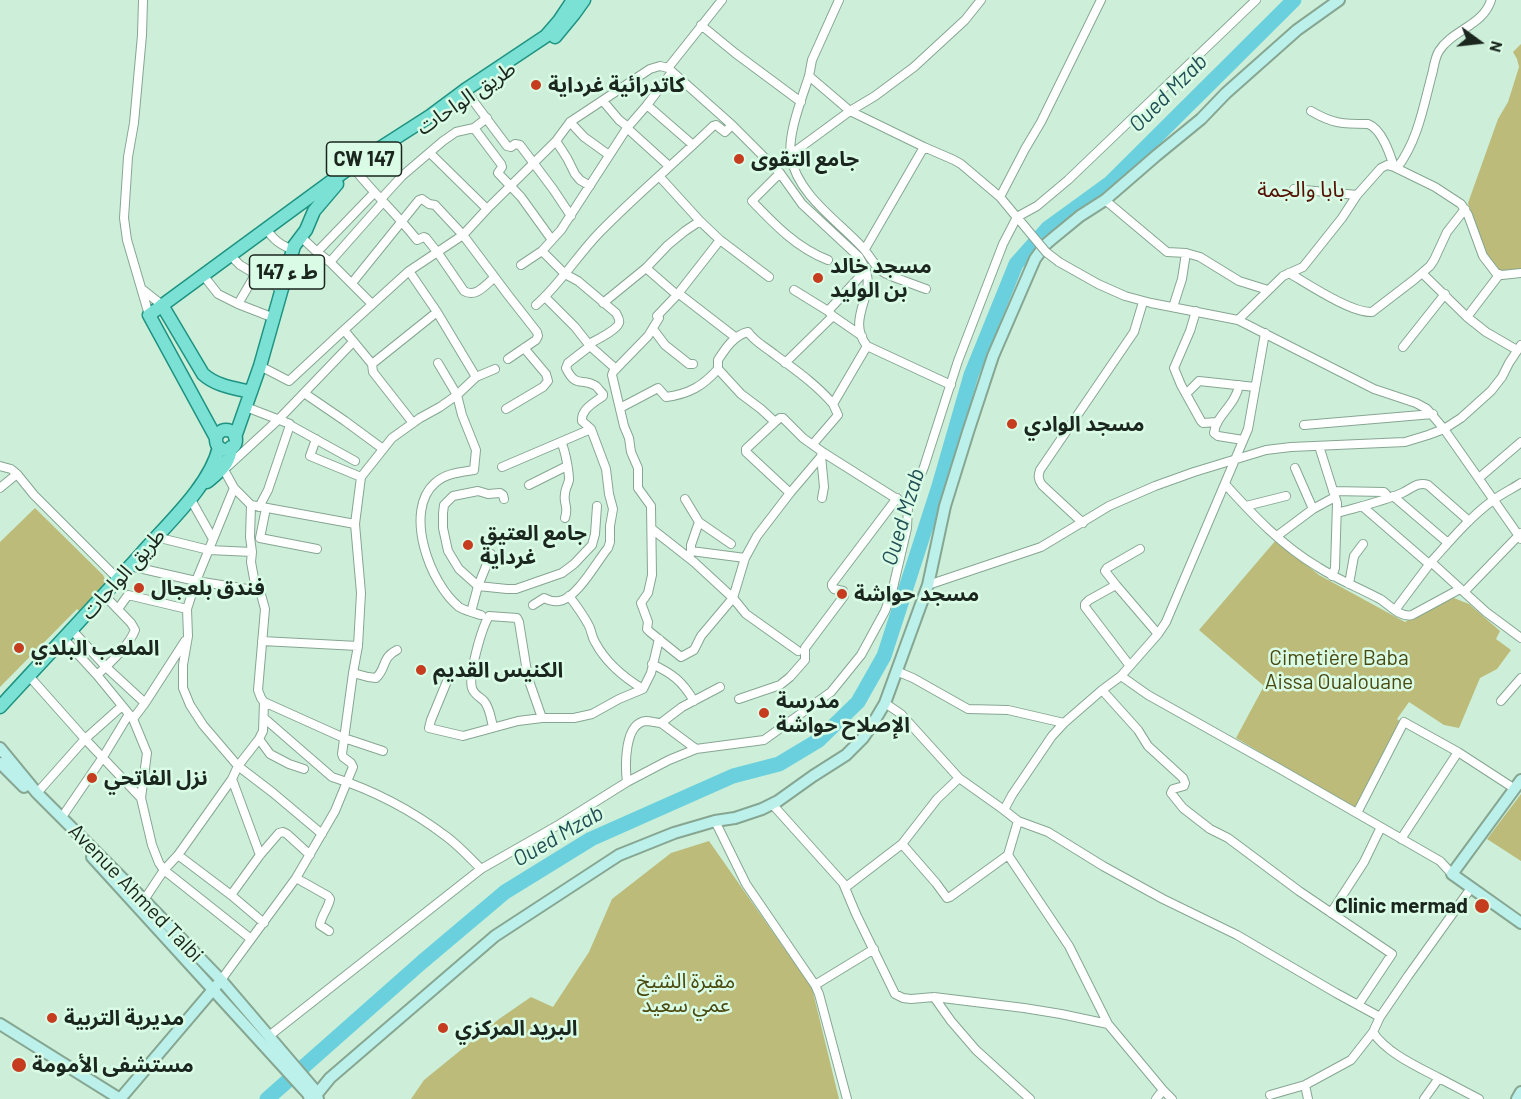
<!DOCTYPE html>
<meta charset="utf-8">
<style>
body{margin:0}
#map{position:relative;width:1521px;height:1099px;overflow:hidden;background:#cdefd9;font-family:Barlow,sans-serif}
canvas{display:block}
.north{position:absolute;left:1449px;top:12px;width:60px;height:60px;-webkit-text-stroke:4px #dafce6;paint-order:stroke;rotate:105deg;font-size:16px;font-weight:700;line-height:24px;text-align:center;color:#1a261e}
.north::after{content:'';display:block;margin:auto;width:21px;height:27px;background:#1a261e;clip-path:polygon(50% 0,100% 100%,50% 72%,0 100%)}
</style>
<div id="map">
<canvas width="1521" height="1099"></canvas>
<div class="north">N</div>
</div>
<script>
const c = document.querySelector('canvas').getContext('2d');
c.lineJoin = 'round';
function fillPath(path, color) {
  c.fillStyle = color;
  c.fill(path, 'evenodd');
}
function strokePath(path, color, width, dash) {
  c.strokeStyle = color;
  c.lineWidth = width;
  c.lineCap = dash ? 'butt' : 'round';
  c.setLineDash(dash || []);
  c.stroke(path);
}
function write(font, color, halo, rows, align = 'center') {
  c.font = font + ' Barlow,"Noto Sans Arabic",sans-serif';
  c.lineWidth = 5;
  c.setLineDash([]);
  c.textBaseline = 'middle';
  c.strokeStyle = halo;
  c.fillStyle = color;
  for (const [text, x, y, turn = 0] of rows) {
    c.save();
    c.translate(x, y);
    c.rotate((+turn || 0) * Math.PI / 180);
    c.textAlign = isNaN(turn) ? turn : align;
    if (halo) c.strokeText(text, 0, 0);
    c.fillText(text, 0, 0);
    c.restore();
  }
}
fillPath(new Path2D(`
 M1521,44V269L1499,271L1483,249L1468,203L1498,119L1508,102L1519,67L1517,59L1513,52Z
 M35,508L103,575L105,579V584L79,611L77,609L0,687V542Z
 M1276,540L1319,575L1405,622L1449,596L1469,604L1500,631L1496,639L1511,650L1497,669L1480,678L1459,728L1444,725L1409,702L1397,719L1402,723L1358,810L1236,738L1264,686L1199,630Z
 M1521,794V861L1487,839Z
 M709,841L812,988L839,1099H411L424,1080L499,1019L531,997L553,1007L589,952L612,899L671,853Z`), '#bcbb79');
strokePath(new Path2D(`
 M267,1099L422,962L505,892L591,839L733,776L779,764L819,740L858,702L884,656L939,486L971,375L1016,264L1048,228L1110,183L1294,0`), '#6bd0dd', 15);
const street = new Path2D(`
 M143,0L142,35L134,123L128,157L124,218L127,240L149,315
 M839,0L812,60L809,76L850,111L924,147L954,160L961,164L1000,197L1019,220
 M701,25L735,53L801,102
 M668,68L732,125L780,173L802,204L859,257C862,263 866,268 867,275C872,298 847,321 867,346L951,385
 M809,76C802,98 787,135 791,157C797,194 838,221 862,247C869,254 874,266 883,272C894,278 913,284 926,289
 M465,90L507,146L511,147L515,144L520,145L553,189L571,216
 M603,101L619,120L628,127
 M647,105L693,145
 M1311,111C1333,124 1343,124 1368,124C1382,129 1390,154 1394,167
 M570,122L584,137L609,155
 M474,128L501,164L502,167L498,173L521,197L552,240
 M627,128L669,166
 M556,141L567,158L575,174L580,180L590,186
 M430,153L487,209
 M790,155L850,111L875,96L914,67L965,20L981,0
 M352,166C372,192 397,214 417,240L424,237L426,238L438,253L464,291C476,298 485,285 494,278
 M1397,168C1417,142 1423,109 1431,78C1434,69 1434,59 1439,51C1452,30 1484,25 1491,0
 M780,173L752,201C775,225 797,248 828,260
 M659,176L700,221L720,240L769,277
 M1294,189L1357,195
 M1000,197L1025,149L1041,122L1101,0
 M381,199L402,176L443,141L456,132L474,128L487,118
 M1105,200L1167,252L1186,253L1200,257L1239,281L1268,290
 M266,228C273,240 281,245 293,250
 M301,237L317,252L330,262L372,304
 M720,240L677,295L657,316L659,318L648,336L613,372L612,375L624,426L629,438L631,452L638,468V488L651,506L652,575L648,593L641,603L648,622L647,629L650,632L681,657L694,650L701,636L733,598L745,558L757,536L790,493L824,453
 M865,249L924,147
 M542,251L565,274L578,281L616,313C618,317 620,319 619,323C617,330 596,340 589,344
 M317,252L374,193
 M230,255L240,265L282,290
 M330,262L383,202
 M1059,262L1098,284L1125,296L1151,303L1238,320L1374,389L1416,403L1427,409L1444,429L1521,539
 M521,265L542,251L561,230L627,128L647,105L672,72
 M646,268L677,295
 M409,271L437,312L476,377
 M1289,273C1308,284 1351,313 1372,312L1415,279L1430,266L1434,260L1447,232L1465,209
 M1422,273L1467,317L1486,332L1517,350
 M203,275L218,294L238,304L274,318
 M352,283L419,200L422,199L429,204L435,205L463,235L508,295L537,332L538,336L536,340L508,359
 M143,290L162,305
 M794,290L828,311L833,316L862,336
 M678,293L735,337
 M545,297L575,327L590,346L616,369
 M603,303L646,268L668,245L685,231L700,221
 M238,304L255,275
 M536,305C560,284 577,256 599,233C636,195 676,162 713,126L716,125L725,132L732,125
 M1173,307L1182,279L1186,253
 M828,311L866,270
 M1196,311L1190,331L1174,368L1181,385L1201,421L1203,423L1217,422
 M1467,317L1499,275
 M1238,320L1283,276L1303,267L1342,218L1357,195L1381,168L1387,165L1394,167L1435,187L1461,204L1468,215L1483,256L1496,273L1502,275L1521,273
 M653,329L665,345L689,364H693
 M1403,347L1445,294
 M438,363L457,395L462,415L476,450L474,470C461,472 446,473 435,483C403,511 430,584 459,607C466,611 474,613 481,615
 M785,363L833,316
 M372,364L437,312
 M260,366L289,381L344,330
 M1239,385C1236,405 1216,415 1214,433L1218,436L1243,440
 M304,393L345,421L383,449
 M1186,394L1199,381L1255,387
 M833,404C816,384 794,369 774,354C764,346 755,342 748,332C734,335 725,349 718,360V369L741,394L761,409L775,422L780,418H783L803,438L824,453L908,506
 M246,407L290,424V425L355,461
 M620,408L658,388L666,397C689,394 703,386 718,369
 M506,409L543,387L548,381L546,374L524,348
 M775,422L746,449V452L790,493
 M413,423L373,372L372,364L344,330L409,271L463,235L487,209L556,141L570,122L650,69L660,66L668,68L722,0
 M1304,425L1433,414
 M316,439L310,456L361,477
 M561,442C565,449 569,471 569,480C568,485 565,489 565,494C563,504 569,506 565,518
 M813,444L838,415L833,404L867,346
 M1319,446L1337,503L1335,568L1332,576
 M821,456L824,487L822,498
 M0,466L11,469L17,474L34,495L118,579
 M227,467L278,420L353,342
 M502,467L591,429
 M223,468L234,488L251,505L250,537L252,552L251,562L255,584L260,591L265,609L258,690L261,698L264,702L344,738L383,751
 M1295,468L1313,509
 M1479,478L1521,442
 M1521,483C1512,489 1501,494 1492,501C1469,518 1450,541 1431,562L1486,612L1521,638
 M1225,484C1252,514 1282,546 1318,567C1338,580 1360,588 1380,599C1390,605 1400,618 1412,615L1460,589
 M529,485L567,466
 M0,488L17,474
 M234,488L196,581L187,609L188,636L183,665V688L190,705L203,725L238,766L272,792L322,834
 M1333,491L1384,492L1386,494L1388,498
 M1393,496L1448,543
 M190,498L213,539
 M504,499L503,495L500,493L488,494L478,491L453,496L444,505L443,513V528L448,551L459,569L478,586L507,589H516L562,573L574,564L592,545L595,534L597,506
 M685,499L699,522L691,545V551
 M251,505L355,524
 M1246,506L1286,496
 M1362,506L1429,564
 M259,507L268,490L290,425
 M266,508L260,538L317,549
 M1337,513C1358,507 1381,502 1402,493C1411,489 1418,481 1428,485L1469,521
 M699,522L731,544
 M1083,523L1042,485C1038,479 1038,476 1040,470L1134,332L1143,302
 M652,529L694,562L733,598L746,614L798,651
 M1277,536L1313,509L1335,497
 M156,537L209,550L252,552
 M1140,549L1107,568L1105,571L1116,585L1158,634
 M689,558L691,551L745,558
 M130,566L196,581L260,591
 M1349,584L1354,556L1363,544
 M928,585L1041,547L1109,506L1155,486L1194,472L1266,450L1291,447L1405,442L1428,435L1444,429L1461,418L1491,391L1502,377L1509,363L1521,345
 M1116,585L1089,600L1085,604V607L1130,666
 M1464,592L1521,533
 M569,596C576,605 583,615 588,624C592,630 591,636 595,642C606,663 623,677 643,689
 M533,605L544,598C548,600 554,602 559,601C577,599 597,561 608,548L610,542V526L613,509L609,494L606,469L591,429L582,421C581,409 594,403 603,396V394C602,393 597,387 596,386C582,377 576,389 566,368L568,363L590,346
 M118,609L128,595L187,609
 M1395,610L1431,562
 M471,612L478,586L491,554
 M72,630L106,667L145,703
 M64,639L97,675L133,719L147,753L141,798L152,845L159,863L164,870L251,939
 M262,641L358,646
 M652,664C673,674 682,681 694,701
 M896,671L913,678L968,709L1008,710L1064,723
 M353,673L368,677L376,678C387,668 381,658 397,650
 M450,674L431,720L429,728L463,736L518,721L542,718H574L592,714L619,699L643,689L651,673L659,639
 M97,675C109,664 129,646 135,630L131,623L104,595
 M29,676L85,739L141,798
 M1121,676L1148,695L1280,769L1440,861L1452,874
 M1102,690L1138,730L1148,746L1183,778L1185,783L1184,786L1173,789L1171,793L1183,808L1210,829L1228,838L1299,891L1392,954L1358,1005
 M739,699L780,685L790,677L805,660V648L844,596L843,591L834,589L832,586V584L897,498
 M1501,701L1521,678
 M885,703L901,714L959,778L1004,810
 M264,718L332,777C373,790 413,811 447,837C459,846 470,858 481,869
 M133,719L145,703L185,641
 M661,723L696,749
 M493,727C491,719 490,708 484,701C479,696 474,695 472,688C468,675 482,627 489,616L517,618L519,622L528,678L542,718
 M259,739L270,754L289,764L304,769
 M232,779L260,855
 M627,782C625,766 624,723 646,721C651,721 657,723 661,723L682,707L720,687
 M37,793L85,739L122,706
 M772,804L843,883L856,914L895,994L903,998L911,999L934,997L1024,1008L1061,1014L1108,1024L1163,1090
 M1357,813L1404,722L1458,752L1515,789
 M62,817L103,757L129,714
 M715,821L746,884L815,985L819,994L847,1099
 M1018,821L1048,832L1103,866L1163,899L1237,935L1336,993L1380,1017
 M1401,839L1458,752
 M902,844L936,883L947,898L950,897L1008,855L1018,821L1004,810L1012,795L1052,736L1064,723L1102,690L1121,676L1158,634L1166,622L1248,429L1265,333
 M178,855L231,895L264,923
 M1008,855L1069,946L1108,1024
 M296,878L328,896L330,899C328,909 321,916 320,925L329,931
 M846,887L902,844L937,799L959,778
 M231,895L260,855L279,833L283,832L287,834L310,855
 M144,900L164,870L178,855L232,779L238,766L259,739L263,731L264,702
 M1331,913L1364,862L1381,827
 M221,980L296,878L335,811L353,767L351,763L343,757L342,754L353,673L358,646L361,593L355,524L361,477L392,438L420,418L440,407L457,395L476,377L495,369
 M815,985L874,949
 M934,997L951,1021L976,1050L1030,1099
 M269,1036L481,869L560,824L627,782L669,760L696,749L764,740L831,692L861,655L885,611L892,592L907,528L908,506L924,467L958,361L1003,244L1017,217L1037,206L1068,180L1256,0
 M1439,1078C1418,1067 1385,1052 1373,1032L1380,1017L1408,976L1471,888
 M1270,1095L1305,1085
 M1156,1099L1163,1090L1172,1099
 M1308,1099L1305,1085L1351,1060L1373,1032
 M1424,1099L1439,1078L1479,1099`);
const secondary = new Path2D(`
 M0,748L37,793L144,900L221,980L314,1089L318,1099
 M0,763L24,787
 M1521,780L1452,874L1521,923
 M92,857L308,1094L310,1099
 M0,1024L120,1099
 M120,1099L217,985
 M313,1099L330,1078L495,936L619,855L674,833L715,821L735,818L762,809L778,801L813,776L846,755L863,738L872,725L885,703L928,585L945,506L968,432L993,356L1035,259L1045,245L1052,239L1080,216L1105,200L1157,155L1201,119L1226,93L1297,30L1339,0
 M1517,1099L1521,1092`);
const primary = new Path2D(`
 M555,37L574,14L584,0
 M162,305L203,374C216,386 234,388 251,392
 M216 440a10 10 0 1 1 20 0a10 10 0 1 1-20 0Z
 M235,437L260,366L294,246L306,230L314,211L337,184
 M216,438L149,315L352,166L430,116L465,90L546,36L559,21L573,0
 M207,482C219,472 230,464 231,447
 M0,707C47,656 94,606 141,554C167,524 210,486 219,447`);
strokePath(street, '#86a692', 10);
strokePath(secondary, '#86a692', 14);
strokePath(primary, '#1f9382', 15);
strokePath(street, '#fff', 8);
strokePath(secondary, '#bcf0ea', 10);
strokePath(primary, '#7ae1d4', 12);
const streetBridge = new Path2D(`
 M1021,222L1046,252L1059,262`);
strokePath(streetBridge, '#86a692', 10, []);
strokePath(streetBridge, '#fff', 8);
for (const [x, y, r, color] of [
 [536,85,6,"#c63c1e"],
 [739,159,6,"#c63c1e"],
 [818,278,6,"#c63c1e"],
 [1012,424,6,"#c63c1e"],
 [468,545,6,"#c63c1e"],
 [139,588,6,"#c63c1e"],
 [842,594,6,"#c63c1e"],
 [19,648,6,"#c63c1e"],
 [421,670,6,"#c63c1e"],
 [764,713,6,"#c63c1e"],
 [92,778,6,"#c63c1e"],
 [1482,906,8,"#c63c1e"],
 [52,1018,6,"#c63c1e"],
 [443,1028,6,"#c63c1e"],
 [19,1065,8,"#c63c1e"]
]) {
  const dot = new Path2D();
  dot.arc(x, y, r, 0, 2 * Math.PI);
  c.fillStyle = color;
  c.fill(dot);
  strokePath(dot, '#dafce6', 2);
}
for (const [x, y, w] of [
 [364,159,75],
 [287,272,75]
]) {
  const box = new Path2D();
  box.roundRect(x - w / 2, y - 17, w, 34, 4.5);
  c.fillStyle = '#dafce6';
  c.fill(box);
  strokePath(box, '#1a261e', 1.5);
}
write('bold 20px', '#1a261e', null, [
 ["CW 147",364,159],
 ["ط ء 147",287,272]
]);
write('bold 21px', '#1a261e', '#dafce6', [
 ["كاتدرائية غرداية",548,85],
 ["جامع التقوى",751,159],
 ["مسجد خالد",830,266],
 ["بن الوليد",830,290],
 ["مسجد الوادي",1024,424],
 ["جامع العتيق",480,533],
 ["غرداية",480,557],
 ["فندق بلعجال",151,588],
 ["مسجد حواشة",854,594],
 ["الملعب البلدي",31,648],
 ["الكنيس القديم",433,670],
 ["مدرسة",776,701],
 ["الإصلاح حواشة",776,725],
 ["نزل الفاتحي",104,778],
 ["Clinic mermad",1468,906,"right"],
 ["مديرية التربية",64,1018],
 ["البريد المركزي",455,1028],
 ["مستشفى الأمومة",32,1065]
], 'left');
write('21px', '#1a261e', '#dafce6', [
 ["طريق الواحات",466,98,-34],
 ["طريق الواحات",123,574,-48],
 ["Avenue Ahmed Talbi",136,893,46]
]);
write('21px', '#4a490f', '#dafce6', [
 ["Cimetière Baba",1339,658],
 ["Aissa Oualouane",1339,682],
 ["مقبرة الشيخ",686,981],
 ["عمي سعيد",686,1005]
]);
write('italic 22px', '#224f55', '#dafce6', [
 ["Oued Mzab",1168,93,-45],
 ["Oued Mzab",903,517,-73],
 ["Oued Mzab",558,836,-30]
]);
write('22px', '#541205', '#dafce6', [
 ["بابا والجمة",1301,190]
]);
</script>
